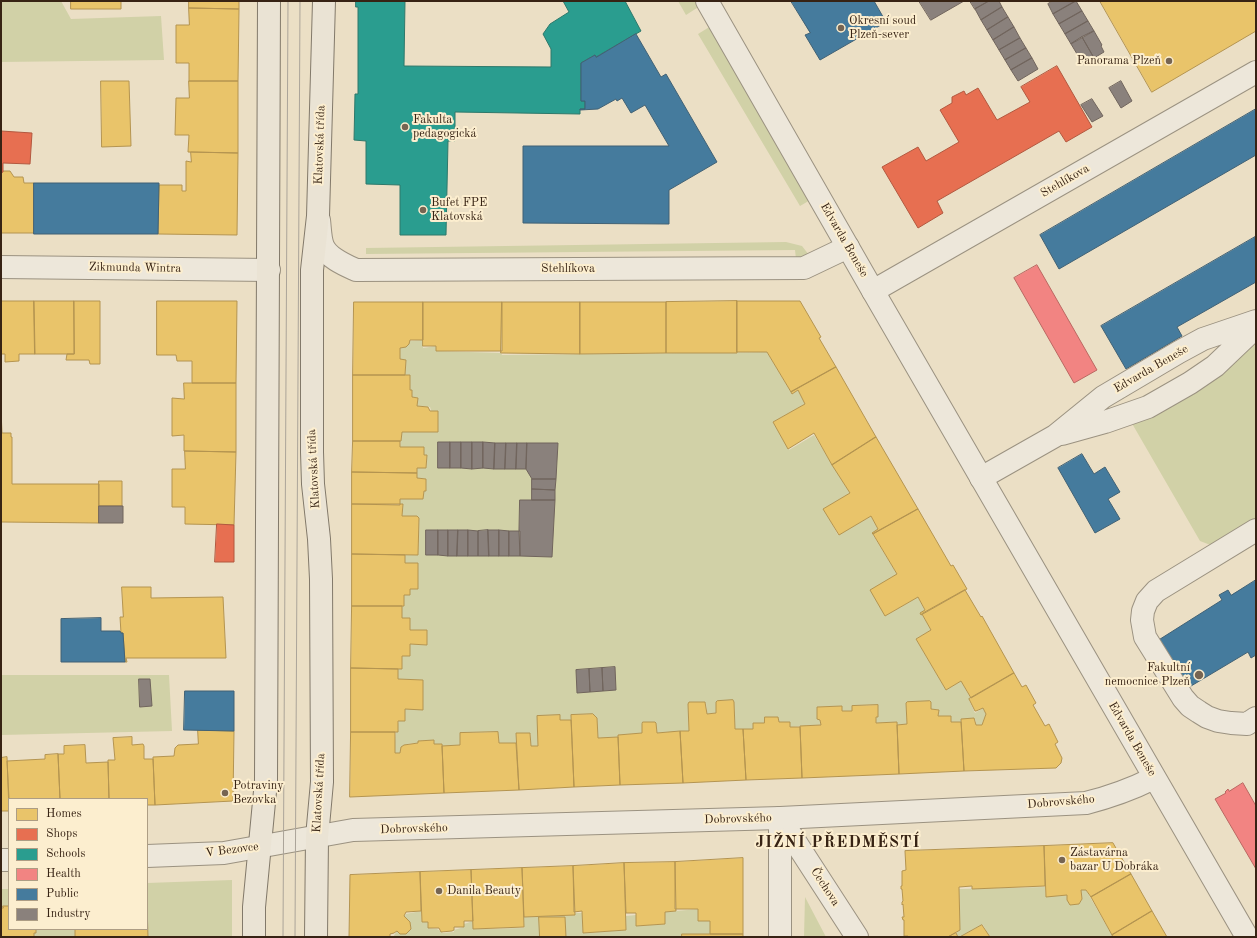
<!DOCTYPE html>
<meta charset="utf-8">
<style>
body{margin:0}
#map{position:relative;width:1257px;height:938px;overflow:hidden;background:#ebdfc5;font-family:"Old Standard TT",serif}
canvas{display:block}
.frame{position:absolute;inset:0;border:2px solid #372314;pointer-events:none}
.legend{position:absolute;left:8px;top:798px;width:140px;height:132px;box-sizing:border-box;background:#fceecf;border:1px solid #ad9d84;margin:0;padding:5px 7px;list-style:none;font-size:12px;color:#372314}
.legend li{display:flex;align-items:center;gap:8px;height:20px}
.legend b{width:20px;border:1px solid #ad9d84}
</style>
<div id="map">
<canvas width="1257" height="938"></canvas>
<div class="frame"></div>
<ul class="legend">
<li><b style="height:11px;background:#e9c46a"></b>Homes</li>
<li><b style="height:11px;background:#e76f51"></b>Shops</li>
<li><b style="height:11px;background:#2a9d8f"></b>Schools</li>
<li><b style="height:11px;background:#f28482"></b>Health</li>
<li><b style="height:11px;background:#457b9d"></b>Public</li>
<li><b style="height:11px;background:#8a817c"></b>Industry</li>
</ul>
</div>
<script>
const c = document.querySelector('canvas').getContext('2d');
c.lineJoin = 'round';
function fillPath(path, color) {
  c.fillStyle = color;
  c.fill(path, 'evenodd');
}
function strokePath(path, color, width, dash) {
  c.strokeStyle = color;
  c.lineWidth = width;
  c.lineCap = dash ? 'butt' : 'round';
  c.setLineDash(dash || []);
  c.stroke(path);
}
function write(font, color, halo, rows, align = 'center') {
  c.font = font + ' "Old Standard TT",serif';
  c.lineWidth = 4;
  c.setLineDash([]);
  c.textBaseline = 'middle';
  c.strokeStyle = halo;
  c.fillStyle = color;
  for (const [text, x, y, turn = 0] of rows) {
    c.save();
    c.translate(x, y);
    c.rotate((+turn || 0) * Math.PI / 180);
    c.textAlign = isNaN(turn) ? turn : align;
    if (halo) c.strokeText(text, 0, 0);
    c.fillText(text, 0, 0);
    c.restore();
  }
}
fillPath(new Path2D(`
 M1,1H61L71,19L161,16L164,60L1,62Z
 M678,1H697L700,6L686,15Z
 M711,26L812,199L800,206L698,34Z
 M786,242L802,246L809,255L796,259L795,250L366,254V248Z
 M423,340V348L436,346L437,351L501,353L502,355L767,352L792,394L798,390L805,404L773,422L789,450L814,435L850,493L824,509L838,535L871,516L879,531L873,535L897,574L885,616L918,597L926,613L922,614L931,630L916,639L946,690L961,681L971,699L969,700L975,713L983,708L986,714L982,725H976L975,719H961V722H951V716H938L939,710L931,709V702L906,703L907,724L897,725V722L876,723V717H878V705L852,706V711H842V706L817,707V719L820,720L821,725L790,727V722H779L778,718H764V723L753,724V729H735L734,702L716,703V713L707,714L706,703L688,704L689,731L657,733L656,724H642V733L619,735L618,737L598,738L597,718L593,714L571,715V720H560V716L538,746H531V734L516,733V743H499L498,732L460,733V745L442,747V744H434V740L419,741L418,743L407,744L400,753H395C395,734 395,726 405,709H423V680L398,679V669H402V656H410V644L427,645V630H410V618H402V606H404V595H410V589L418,588V563H405V555H418L419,518L402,516L403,505H400V499H423L424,491H426V479L417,478V468H426L427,455H424V447H400L402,432H438L430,407L417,406L418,398L412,397L410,390V375H405L406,361L400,359V348L407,346L410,341Z
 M1256,342V520L1213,546L1200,541L1130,420Z
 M1,675H169L172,731L1,735Z
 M232,880V937H1V889H9V929H147V883Z
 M1045,887L1046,896L1067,895L1071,905L1079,904L1082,899L1081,890H1086L1113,937H990L983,925L960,937H958L956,933L960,930L959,889Z
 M805,897L826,937H804Z
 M698,909V921H710V935L683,934L682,937H393L397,931L411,929L410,922L404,918L406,914L421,911L422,922H428L429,928L437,929L443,933L454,932V930L464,927V924L473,921V929L524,928V917L574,915L575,913H582L583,933L626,930V916L636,915L637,926L664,924L665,912Z`), '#d1d1a7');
const homes = new Path2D(`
 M71,1H121V9H71Z
 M189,1H239V9L189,8Z
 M1100,1H1256V31L1152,92Z
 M189,8L239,9L238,81H189V63H176V25H189Z
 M101,81H129L131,146L102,147Z
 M189,81H238V153L188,152L189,135H175L176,98H189Z
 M191,152L238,153L237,235L158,234L159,185H182V191H186V161L191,162Z
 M3,171H10L14,177H23L24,183H34V233H1V173Z
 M1,301H34L35,354H19V361L5,362V354H1Z
 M34,301H74V354H35Z
 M74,301H100V364H90L89,360H66L67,354H74Z
 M157,301H237L236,383H192V361H177L176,355H157Z
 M737,301V353H666V302Z
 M737,301H800L821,337L819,338L836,367L791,392L767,352H737Z
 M354,302H423V340H410L409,344L406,347L400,348V359L406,360L405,375H353Z
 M423,302H502V351H436V346H423Z
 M502,302H580V354L501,353Z
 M580,302H666V353L580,354Z
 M836,367L876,437L832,465L814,433L788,449L773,422L805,404L798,390L792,394L791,392Z
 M353,375H410V390H412V397L418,398L417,406L428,407L430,411H438V432H402L401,441H353Z
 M184,383H236V452L184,451V435L172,436V398L184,399Z
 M1,411L2,433H11V437H12V484H99V523L1,522Z
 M876,437L918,509L873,534L872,533L878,529L871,516L839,535L823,509L850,493L832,465Z
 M353,441H400V447H424V455H427L426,468H417V473L352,472Z
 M185,451L236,452L234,525L185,524V507H172V469H185Z
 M352,472L417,473V478L426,479V491H424L423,499H400V505L352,504Z
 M99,481H122V506H99Z
 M352,504H403L402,516H417L419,518L418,555L352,554Z
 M918,509L951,566L953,565L967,589L921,615L920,613L925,610L918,597L885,616L870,590L897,574L873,534Z
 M352,554L405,555V563H418V589H410V595H404V606H352Z
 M122,587H151V598L223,597L226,658H126L127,662H125L123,633H121L120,617H123Z
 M965,590L981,617L982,616L1014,673L971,698L961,681L946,690L916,639L931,630L922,614Z
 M352,606H402V618H410V630H427V645L410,644V656H402V669L351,668Z
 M351,668L398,669V679L423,680V710L405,709V721H398V732H351Z
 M1014,673L1022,687L1026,685L1036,703L1033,705L1045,726L1049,724L1058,742L1055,744L1062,758L1061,763L1056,768L964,771L961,719L974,718L976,725H982L986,714L983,708L976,711H975L969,699Z
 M733,700L734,702L735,729H743L746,780L683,783L680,731H689L688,704L689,702H705L707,714L716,713V702L717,701Z
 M930,701L931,702V709L939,710L938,716H951V722H961L964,771L899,774L897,725L907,724L906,703L907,702Z
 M878,705V717H876V723L897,722L899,774L802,778L800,726L821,725L820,720L817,719V707L842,706V711H852V706Z
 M593,714L597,718L598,738L618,737L620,785L574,787L571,715Z
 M560,715V720H571L574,787L519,790L516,733H530L531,746H538L537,716Z
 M765,717H778L779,722H790V727H800L802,778L746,780L743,729H753V723H764Z
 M643,722H655L656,723L657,733L680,731L683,783L620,785L618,735L642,733V724Z
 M198,730L234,731L233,801L155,805L153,757L174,756L175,748L178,745L198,744Z
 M351,732H395V753H400L401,747L404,745L418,743V741L434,740V744H442L444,793L350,797Z
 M498,732L499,743H516L519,790L444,793L442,746L460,745V733Z
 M132,737V745L143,744L144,746V759H153L155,805H147V799H109L108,760H115L113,738Z
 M85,745L86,763L108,762L109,799H60L58,754H64V746Z
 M58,754L60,799H9L7,761L45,759V755Z
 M7,757L9,811H1V758Z
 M1113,843L1131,874L1091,897L1086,890H1081L1082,899L1079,904L1070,905L1067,900V895L1046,897L1044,846Z
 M1044,846L1045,886L972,889V886L959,887L960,930L948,937H909L908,936H904V920H903L902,917H904L903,904L902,905V902L903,901L902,889H901V886H902V871L906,870L905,851Z
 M743,858V934H710V921H698V909H675V862Z
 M675,862L676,911L665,912V924L636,926V913H626L624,863Z
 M624,863L626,930L583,933L582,911L574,912L573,866Z
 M573,866L575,915L524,917L522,868Z
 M522,868L524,927L473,929L471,870Z
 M471,870L473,921H464V927H454V930L452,931L441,932L439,928H428V922H422L420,872Z
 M420,872L421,911L406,912L404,916L410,922L411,929L406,934H400L397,931L394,933L390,934V937H349L350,875Z
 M1131,874L1152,911L1112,935L1091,897Z
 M147,905L148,937H75V929H147Z
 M3,906H9V929H36V933H34V937H1V908H3Z
 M1152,911L1167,937H1113L1112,935Z
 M539,917H565L566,937H540Z
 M982,925L990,937H960Z
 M956,933L958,937H948Z
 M682,934H743V937H682Z`);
fillPath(homes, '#e9c46a');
strokePath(homes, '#b49450', 1);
const shops = new Path2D(`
 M1057,66L1092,127L1066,142L1059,131L937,201L943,213L918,228L882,167L918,147L926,161L959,142L940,110L952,103V97L964,91L966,95L978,88L997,120L1030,102L1021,87Z
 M1,131L32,133L30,164L3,163V172L1,173Z
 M217,524L234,525V562H215Z`);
fillPath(shops, '#e76f51');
strokePath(shops, '#b2583f', 1);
const schools = new Path2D(`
 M356,1H405L404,66L551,67V49L543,34L550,24L569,12L563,1H625L641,31L596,57L595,55L581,63V101H585V109H580V114L455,112V141H448L446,235H400V185L366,184V141L354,140L355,94H358V7H356Z`);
fillPath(schools, '#2a9d8f');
strokePath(schools, '#2e786a', 1);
const health = new Path2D(`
 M1037,265L1097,370L1074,383L1014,278Z
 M1243,783L1256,806V869L1215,799L1226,793L1225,792L1228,789L1229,791Z`);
fillPath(health, '#f28482');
strokePath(health, '#ba6761', 1);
const public = new Path2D(`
 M791,1H874L886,22L820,60L805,35L810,33Z
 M636,34L661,77L666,74L717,162L669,190V224L523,223V146H669L645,105L631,113L622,98L617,101L616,99L598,109L580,110V109H585V101H581V63L595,55L596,57Z
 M1256,109V155L1059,269L1040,235Z
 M34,183H159L158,234H34Z
 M1255,237L1256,282L1177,327L1182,336L1126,369L1101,326Z
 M1082,454L1094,474L1105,467L1120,492L1108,499L1120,519L1095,533L1058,468Z
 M1256,580V655L1251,658L1248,652L1186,689L1157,641L1222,600L1219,595L1228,590L1231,595Z
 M101,618V631H120L121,633H123L125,662H61V619Z
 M185,691H234V731L184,730Z`);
fillPath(public, '#457b9d');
strokePath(public, '#416174', 1);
const industry = new Path2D(`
 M919,1H964L931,20Z
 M970,1H989L975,9Z
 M989,1H999L1002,7L981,20L975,9Z
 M1053,1H1076L1053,14L1048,4Z
 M1076,1L1082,11L1059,24L1053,14Z
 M1002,7L1008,17L987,30L981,20Z
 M1082,11L1088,21L1065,34L1059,24Z
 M1008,17L1014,27L993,40L987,30Z
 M1088,21L1094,31L1071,44L1065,34Z
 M1014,27L1020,38L999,50L993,40Z
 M1094,31L1102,45L1101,46L1104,52L1094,58L1082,37Z
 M1082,37L1094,58L1083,64L1071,44Z
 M1020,38L1026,48L1005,60L999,50Z
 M1026,48L1032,58L1011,70L1005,60Z
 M1032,58L1038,69L1018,81L1011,70Z
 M1121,81L1132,101L1121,108L1109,88Z
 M1092,99L1103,116L1092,122L1081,105Z
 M438,442H450V468H438Z
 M450,442H461V468H450Z
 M461,442H472V469L461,468Z
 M472,442H483V468L472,469Z
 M483,442L495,443L494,469L483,468Z
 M495,443H506L505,469H494Z
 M506,443H517L516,469H505Z
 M517,443H527L526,469H516Z
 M527,443H558L556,479H532L526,469Z
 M532,479H556L555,490L532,489Z
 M532,489L555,490V500H532Z
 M520,500H555L552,557L520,556L519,531Z
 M99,506H123V523H99Z
 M426,530H438V555H426Z
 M438,530H448V556L438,555Z
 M448,530H458L457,556H448Z
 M458,530H468V556H457Z
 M468,530L478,531V556H468Z
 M488,530L489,556H478V531Z
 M488,530H499V556H489Z
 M499,530L509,531V556H499Z
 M509,531H520V556H509Z
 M615,667L616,690L603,691L602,668Z
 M602,668L603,691L590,692L589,669Z
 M589,669L590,692L577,693L576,670Z
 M139,679H150L152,706L140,707Z`);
fillPath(industry, '#8a817c');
strokePath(industry, '#71655d', 1);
const minor = new Path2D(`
 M319,220C320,228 320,239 323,246C328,258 345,265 356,270L804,268L848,247
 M1,267L269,270
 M873,291L1256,72
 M1062,434L1105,422L1148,407L1190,383L1215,366L1256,327
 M981,478L1055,436L1103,397L1179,352L1203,339L1256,321
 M1256,530L1156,591L1147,601L1143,611L1142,620L1145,637L1183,698L1190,706L1199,712L1207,717L1218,721L1231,723L1247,724L1256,718
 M780,818L857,937
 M780,937V818`);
const tertiary = new Path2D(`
 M707,1L873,291L1247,937
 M147,856L224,853L353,830L780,818L1086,803C1110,797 1132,789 1154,778
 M1,860H9`);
const primary = new Path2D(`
 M254,937V907L266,781L269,1
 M316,937L317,837L322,782L321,579L319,539L313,484L312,452V270L318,216L324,1`);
strokePath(minor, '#9b9281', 24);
strokePath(tertiary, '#9b9281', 24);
strokePath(primary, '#82796a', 24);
strokePath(minor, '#ede7da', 22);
strokePath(tertiary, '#ede7da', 22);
strokePath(primary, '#eae3d4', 22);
strokePath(new Path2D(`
 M283,937L288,1
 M295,937L300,1`), '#aba499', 1);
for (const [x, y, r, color] of [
 [841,28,4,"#766552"],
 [1169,61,4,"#766552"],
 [405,127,4,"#766552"],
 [423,210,4,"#766552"],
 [1199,675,5,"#766552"],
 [225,793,4,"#766552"],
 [1062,860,4,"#766552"],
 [439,891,4,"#766552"]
]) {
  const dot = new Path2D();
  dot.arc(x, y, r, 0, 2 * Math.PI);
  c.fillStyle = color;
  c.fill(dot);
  strokePath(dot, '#fceecf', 1.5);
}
write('12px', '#372314', '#fceecf', [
 ["Okresní soud",849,21],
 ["Plzeň-sever",849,35],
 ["Panorama Plzeň",1161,61,"right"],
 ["Fakulta",413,120],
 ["pedagogická",413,134],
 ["Bufet FPE",431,203],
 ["Klatovská",431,217],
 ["Fakultní",1190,668,"right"],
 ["nemocnice Plzeň",1190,682,"right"],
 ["Potraviny",233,786],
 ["Bezovka",233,800],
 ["Zástavárna",1070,853],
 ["bazar U Dobráka",1070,867],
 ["Danila Beauty",447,891]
], 'left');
write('12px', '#372314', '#fceecf', [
 ["Klatovská třída",320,145,-88],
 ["Stehlíkova",1065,181,-30],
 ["Edvarda Beneše",844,240,60],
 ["Zikmunda Wintra",135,268,1],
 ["Stehlíkova",568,269],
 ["Edvarda Beneše",1151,369,-30],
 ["Klatovská třída",314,469,-93],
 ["Edvarda Beneše",1132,739,60],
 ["Klatovská třída",319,793,-87],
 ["Dobrovského",1061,802,-5],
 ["Dobrovského",738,819,-2],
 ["Dobrovského",414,829,-2],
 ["V Bezovce",232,850,-7],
 ["Čechova",825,887,57]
]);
c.letterSpacing = '1px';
write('bold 16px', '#372314', '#fceecf', [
 ["JIŽNÍ PŘEDMĚSTÍ",838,843]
]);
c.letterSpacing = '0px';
</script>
